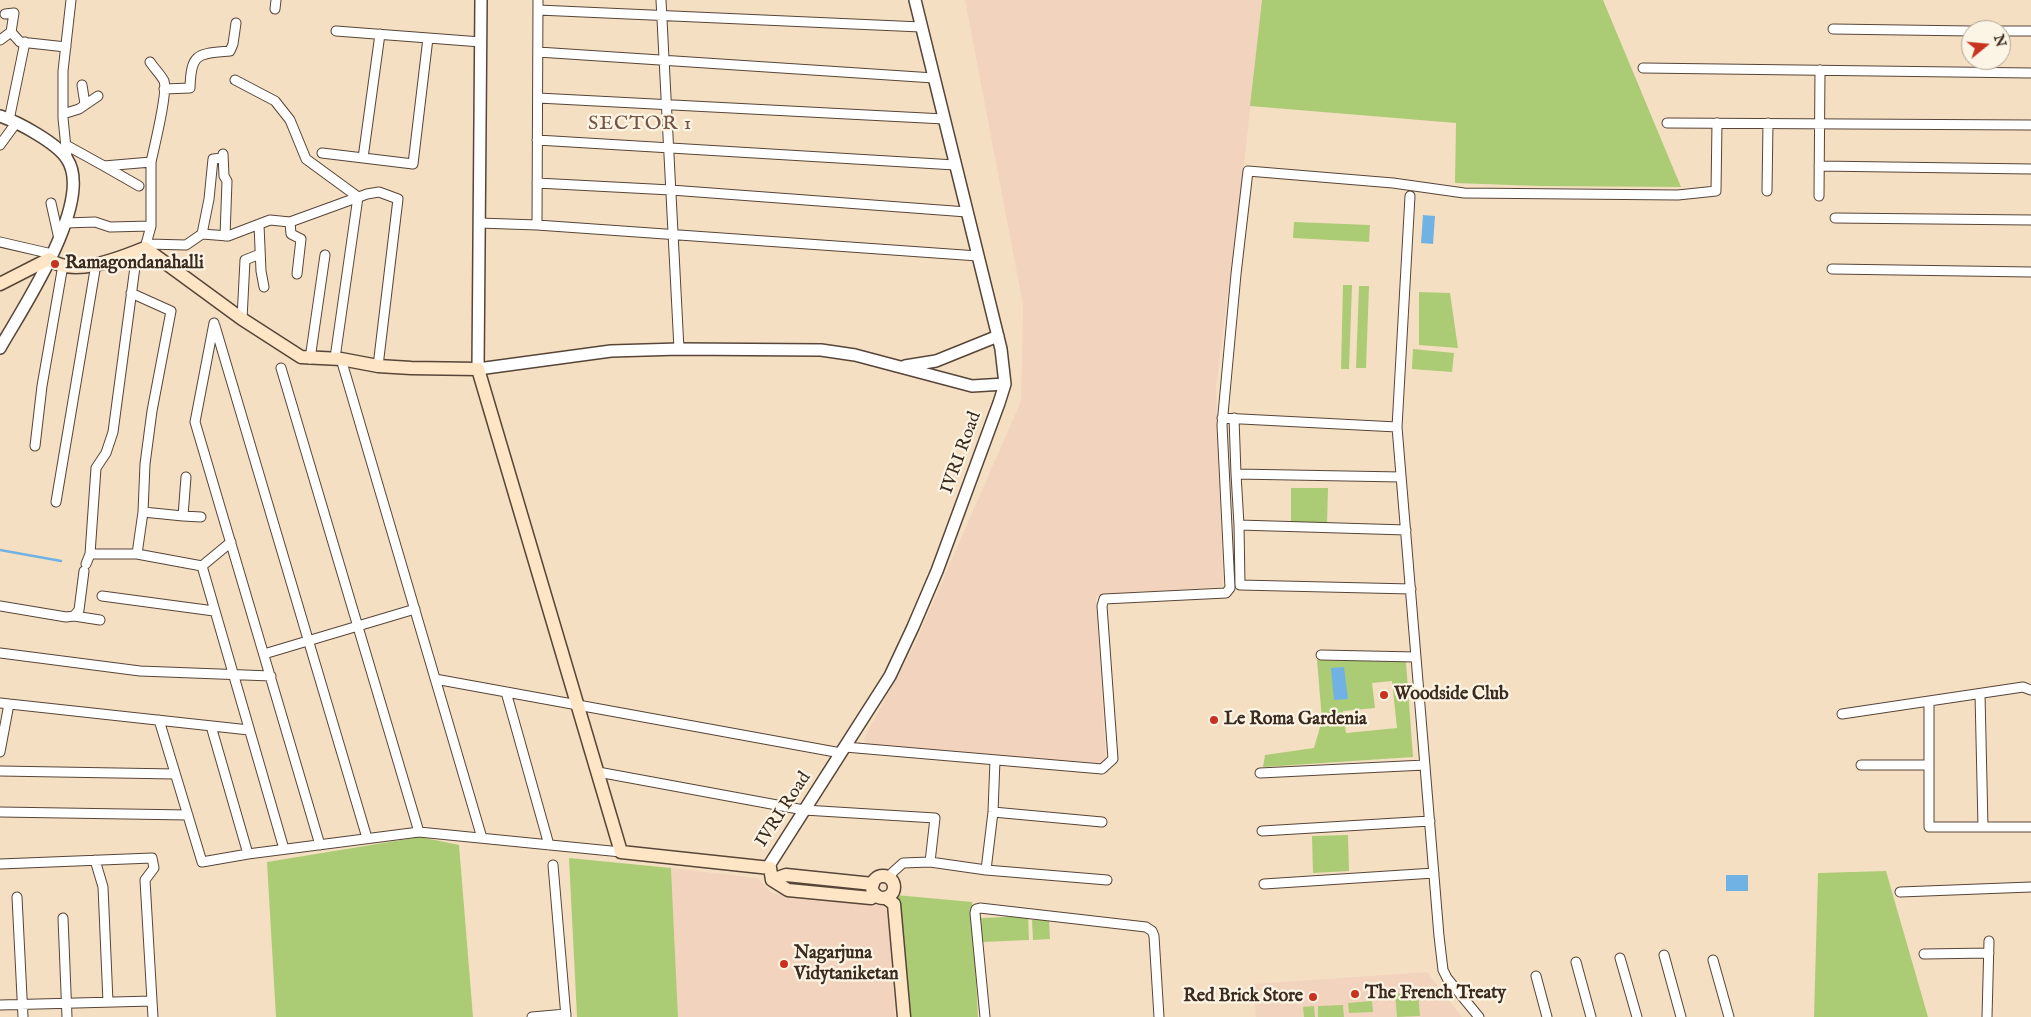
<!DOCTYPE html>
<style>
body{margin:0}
#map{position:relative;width:2031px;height:1017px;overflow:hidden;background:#f5dfc3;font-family:"IM FELL English",serif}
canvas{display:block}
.north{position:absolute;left:1961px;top:20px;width:50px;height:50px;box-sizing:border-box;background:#fcf5e5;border:1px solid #afa495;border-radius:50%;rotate:73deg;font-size:14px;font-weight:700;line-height:20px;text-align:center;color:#3b2a1e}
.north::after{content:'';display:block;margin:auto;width:18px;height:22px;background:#c8321e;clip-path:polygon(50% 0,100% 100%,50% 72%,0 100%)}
</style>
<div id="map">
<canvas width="2031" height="1017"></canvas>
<div class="north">N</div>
</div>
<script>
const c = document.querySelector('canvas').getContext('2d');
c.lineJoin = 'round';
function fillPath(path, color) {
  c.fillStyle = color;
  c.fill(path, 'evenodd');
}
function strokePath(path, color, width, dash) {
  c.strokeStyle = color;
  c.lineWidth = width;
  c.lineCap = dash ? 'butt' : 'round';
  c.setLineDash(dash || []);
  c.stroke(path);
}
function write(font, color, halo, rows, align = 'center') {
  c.font = font + ' "IM FELL English",serif';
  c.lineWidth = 4.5;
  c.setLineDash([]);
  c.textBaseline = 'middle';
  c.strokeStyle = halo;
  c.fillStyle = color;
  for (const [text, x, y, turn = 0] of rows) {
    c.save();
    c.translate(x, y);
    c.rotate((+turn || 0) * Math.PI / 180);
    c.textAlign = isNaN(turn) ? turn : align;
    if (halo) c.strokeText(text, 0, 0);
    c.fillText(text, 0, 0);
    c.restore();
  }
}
fillPath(new Path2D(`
 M965,0H1262L1244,165L1216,388L1223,587L1101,594L1096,598L1106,759L1100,764L866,745L864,738L914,646L1021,401L1023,305Z
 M671,868L757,878L773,894L879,903L888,911L895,1017H678Z
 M1427,972L1462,1017H1256L1253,984Z`), '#f2d4be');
fillPath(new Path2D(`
 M1262,0H1603L1681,187L1539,186L1455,183L1456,123L1250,106Z
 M1294,222L1370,225L1369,242L1293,238Z
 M1343,285H1352L1349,369H1341Z
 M1359,286H1369L1366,368H1356Z
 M1419,292L1450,293L1458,348L1419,345Z
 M1413,349L1454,353L1452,372L1412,369Z
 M1291,488H1328L1327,525L1291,524Z
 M1317,660L1406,662L1413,757L1263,767L1265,755L1314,748L1322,720ZM1392,681L1397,728L1346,733L1343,711L1375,708L1372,683Z
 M1348,835L1349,871L1313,873L1312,836Z
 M420,837L459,845L473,1017H276L267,862Z
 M569,858L671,868L678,1017H577Z
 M1886,871L1928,1017H1814L1818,873Z
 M896,895L972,902L978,1017H908Z
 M1028,916L1029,940L982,942L981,918Z
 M1049,919L1050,939L1033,940L1032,920Z
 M1418,992L1420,1016L1397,1017L1395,994Z
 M1372,1001L1373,1012L1349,1013L1348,1003Z
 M1343,1005L1344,1017H1318V1006Z
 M1314,1006L1315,1017H1304L1303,1007Z`), '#abcc74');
fillPath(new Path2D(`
 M1423,215L1435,216L1433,244L1421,243Z
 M1344,667L1348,699L1334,700L1331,668Z
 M1726,875H1748V891H1726Z`), '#71b2e5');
strokePath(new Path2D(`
 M0,550L61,561`), '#71b2e5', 2.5);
const minor = new Path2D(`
 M661,0L679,349
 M275,9L276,0
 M538,10L921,27
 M5,14L14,13L11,32
 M1833,29L1971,31
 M336,31L481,42
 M2001,31H2031
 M0,40L11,32L20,42L66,47
 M538,52L934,78
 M150,62C154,68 161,75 164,81C168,92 154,148 151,162
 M1643,68L2031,73
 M235,80L275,101L290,120L306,159L358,197
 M82,85L85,104
 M164,89L190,88C191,52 198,54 230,51L233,44L236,23
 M538,98L944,119
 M63,114L79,109L98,96
 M9,120L25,42
 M1667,123L2031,125
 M537,140L955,165
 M0,145L16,123
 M66,145L104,166L151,162V226
 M322,153L413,164L428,38
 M223,154L224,176L227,181L225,236
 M67,158L63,118V71L71,0
 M363,158L380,34
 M104,166L139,186
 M1819,166L2031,169
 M537,183L671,190L967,212
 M1767,191L1768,123
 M1410,196L1397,427L1439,936L1443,970L1447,978L1479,1017
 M1819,196L1820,70
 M51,203L59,239
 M1835,218L2031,220
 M290,222L291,234L301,239L297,274
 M66,223L95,222L110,227L151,226L145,248
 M479,223L537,225L978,256
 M259,225L261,271L264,287
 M537,225L538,0
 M202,234L209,199L213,159L223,158
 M0,242L52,254
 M147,244L186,245L202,234L228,236L270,220L290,222L367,194L379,192L398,199L378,366
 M137,252L113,432L106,453L96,468L90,554H137L202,566
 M1832,269L2031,272
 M131,293L171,311L152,411L145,464L143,512L137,554
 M242,319L245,260L260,254
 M214,323L195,422L320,845
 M215,326L367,838
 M335,358L358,197
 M310,359L325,255
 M341,359L482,838
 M281,368L419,832
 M1222,418L1397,427
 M1234,418L1236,474
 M35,446L42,386L63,265
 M1401,477L1236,474L1239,525L1240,585L1411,589
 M56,502L96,264
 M143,512L183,516L186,477
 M183,516L201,517
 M1239,525L1406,530
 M231,542L202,566L284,849
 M86,564L90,554
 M102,596L214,611
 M0,606L66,617L74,616L79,610L84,571
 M74,616L100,620
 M0,653L140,671L271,676
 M264,654L415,609
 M1321,655L1416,657
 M435,679L841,753
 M506,692L549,845
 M1980,694L1983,827
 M1929,701V827H2031
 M0,703L249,730
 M1842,714L2023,687L2031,690
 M159,720L202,862L248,854
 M211,726L248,854L419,832L621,852
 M845,747L1102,769L1113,759L1102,606L1104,599L1226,593L1230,588L1222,425L1236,274L1248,171L1393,183L1464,193L1678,195L1716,191L1717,123
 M0,752L9,704
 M1861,765H1929
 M0,771L175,774
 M598,772L804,810L935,818L930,862
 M1260,773L1425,765
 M0,812L188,815
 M993,812L1102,822
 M1262,831L1430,821
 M95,860L103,887L108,1002
 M0,864L152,858L154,868L145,880L152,1001
 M553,865L566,1017
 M986,870L993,812L995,760
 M888,878L893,872L903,863L930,862L986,870L1107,880
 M1264,884L1434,873
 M1900,892L2031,887
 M17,897L23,1017
 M63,918L67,1017
 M1924,954L1989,953
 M1664,955L1681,1017
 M1620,958L1637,1017
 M1713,960L1729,1017
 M1576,962L1591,1017
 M1536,976L1547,1017
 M0,1005L152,1001L153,1017
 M532,1017L566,1014
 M985,1017L975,913L976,909L980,908L1146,927L1152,931L1154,936L1159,1017
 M1987,1017L1989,941`);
const tertiary = new Path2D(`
 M481,0L478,369L611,351L679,349L821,350L855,355L972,386L1005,384
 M0,116C18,122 57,143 67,159C95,201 22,309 0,348
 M905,366L936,361L998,336
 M770,868V864L890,676L913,627L937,571L999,403L1005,384L1001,349L915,0`);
const secondary = new Path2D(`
 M0,284L49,259C73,278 120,258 145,248L242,319L301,357L341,359L378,366L411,368L478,369L621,852L770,868L772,880L788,890L871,898L876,895
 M872 887a11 11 0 1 1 22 0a11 11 0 1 1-22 0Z
 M772,880L786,875L873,884
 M886,898L894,904L904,1017`);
strokePath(minor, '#574537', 11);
strokePath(tertiary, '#574537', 14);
strokePath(secondary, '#574537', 15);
strokePath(minor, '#fff', 9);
strokePath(tertiary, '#fff', 11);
strokePath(secondary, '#fde5c5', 12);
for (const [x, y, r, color] of [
 [55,264,5,"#c8321e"],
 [1384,695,5,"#c8321e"],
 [1214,720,5,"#c8321e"],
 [784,964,5,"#c8321e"],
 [1355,994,5,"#c8321e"],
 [1313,997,5,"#c8321e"]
]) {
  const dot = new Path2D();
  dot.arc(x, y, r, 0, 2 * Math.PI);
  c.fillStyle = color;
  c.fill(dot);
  strokePath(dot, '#fcf5e5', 2);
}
write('bold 18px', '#3b2a1e', '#fcf5e5', [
 ["Ramagondanahalli",65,264],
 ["Woodside Club",1394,695],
 ["Le Roma Gardenia",1224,720],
 ["Nagarjuna",794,954],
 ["Vidytaniketan",794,975],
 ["The French Treaty",1365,994],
 ["Red Brick Store",1303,997,"right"]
], 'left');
write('18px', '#3b2a1e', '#fcf5e5', [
 ["IVRI Road",962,453,-70],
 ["IVRI Road",784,810,-57]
]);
c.letterSpacing = '1px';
write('20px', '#765342', '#fcf5e5', [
 ["SECTOR 1",640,125]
]);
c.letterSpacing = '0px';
</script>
